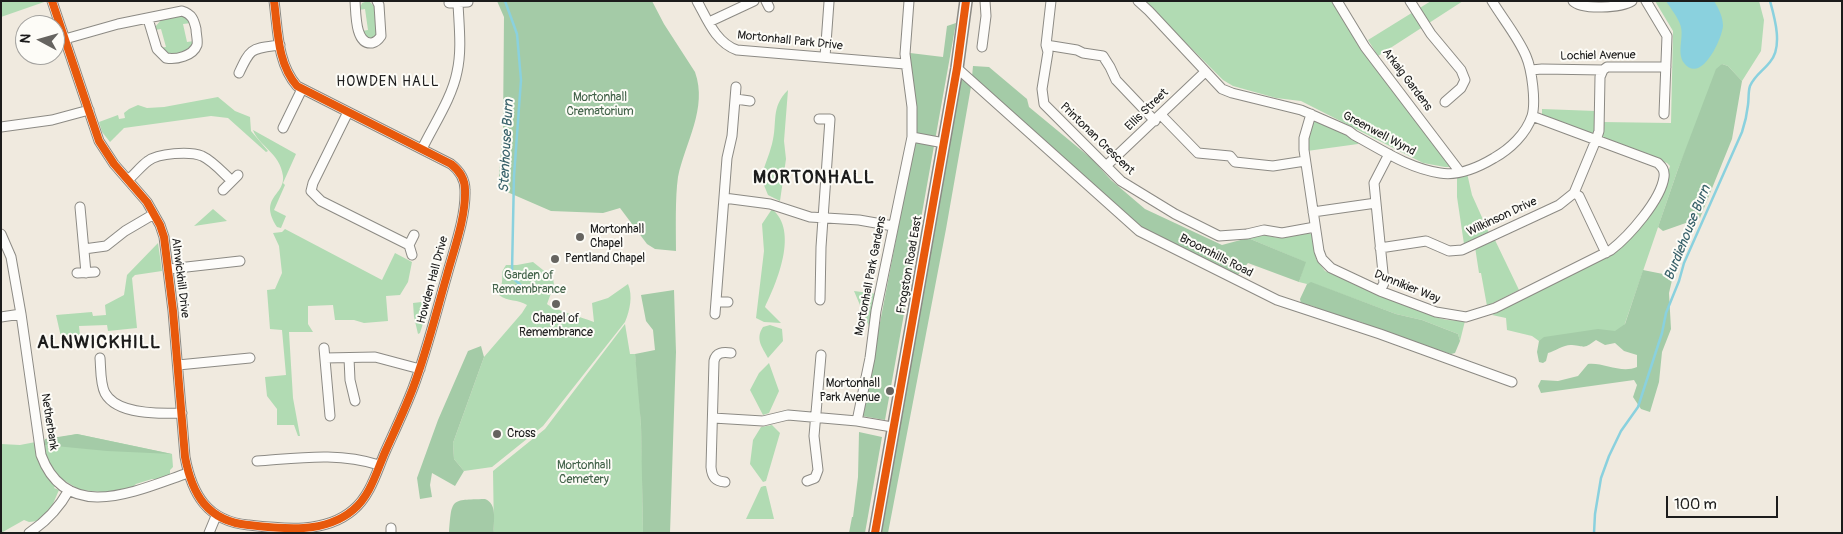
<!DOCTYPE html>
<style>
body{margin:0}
#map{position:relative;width:1843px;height:534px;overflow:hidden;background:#f0eadf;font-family:Pangolin,sans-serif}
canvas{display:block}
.frame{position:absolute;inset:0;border:2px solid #1c1c1c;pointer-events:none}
.north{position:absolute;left:15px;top:15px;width:50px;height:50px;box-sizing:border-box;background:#fdfcf7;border:1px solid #a3a29f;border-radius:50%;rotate:276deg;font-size:14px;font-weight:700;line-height:20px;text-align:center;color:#1c1c1c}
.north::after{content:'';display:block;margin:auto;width:18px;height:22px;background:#666460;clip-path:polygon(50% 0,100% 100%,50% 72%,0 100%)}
.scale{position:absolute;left:1666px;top:496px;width:112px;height:22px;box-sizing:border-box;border:2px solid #1c1c1c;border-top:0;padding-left:6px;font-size:15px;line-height:18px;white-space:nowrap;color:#1c1c1c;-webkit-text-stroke:4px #fdfcf7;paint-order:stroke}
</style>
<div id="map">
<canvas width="1843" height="534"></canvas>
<div class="frame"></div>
<div class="north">N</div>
<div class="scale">100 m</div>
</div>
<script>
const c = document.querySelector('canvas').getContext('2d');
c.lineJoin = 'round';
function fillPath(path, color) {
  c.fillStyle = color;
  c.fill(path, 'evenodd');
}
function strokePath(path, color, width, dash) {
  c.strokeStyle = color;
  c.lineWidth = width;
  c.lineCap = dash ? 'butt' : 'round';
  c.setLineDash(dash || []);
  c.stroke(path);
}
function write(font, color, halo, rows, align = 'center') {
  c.font = font + ' Pangolin,sans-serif';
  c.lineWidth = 4;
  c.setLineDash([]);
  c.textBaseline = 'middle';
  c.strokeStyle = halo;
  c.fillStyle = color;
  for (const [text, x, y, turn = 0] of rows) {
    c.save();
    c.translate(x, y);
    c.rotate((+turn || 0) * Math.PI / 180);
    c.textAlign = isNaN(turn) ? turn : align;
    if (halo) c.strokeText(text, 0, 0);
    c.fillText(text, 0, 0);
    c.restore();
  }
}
fillPath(new Path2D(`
 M1,1H47L1,17Z
 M368,1C379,6 377,24 378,34L374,39H367L362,31L368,30L365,9L359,10L362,3Z
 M1144,1H1334L1363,50L1450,167H1445L1423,163L1301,101L1276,98L1233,86L1223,80Z
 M1431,1H1463L1378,56L1368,40Z
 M1655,1H1759L1764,20L1761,51L1742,81L1728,66L1722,64L1678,169L1620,338L1599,333L1539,341L1532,336L1507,330L1506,318L1492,315L1619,250L1654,209L1663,189L1670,166L1667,163L1600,137L1602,122L1671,123L1673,31Z
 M179,14L186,16L191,23L183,24L187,42L194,41L189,50L170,56L159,48L166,47L161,29L155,30V27L162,19Z
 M788,90L784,141L786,159L780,201L768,195L761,178C764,166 769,156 772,144C778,122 770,108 788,90Z
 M218,97L235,111L250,117L251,131L268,151L266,152L228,118L211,116L124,128L110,142L102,132L99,122L118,115L119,119L125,118L124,113L129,109L138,105L147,108L164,107Z
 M1542,109L1596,111L1594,135L1542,116Z
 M1315,118L1359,140L1358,144L1307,151V133Z
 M253,130L296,154L283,183L285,185L274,210L286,216L281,228L277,227C258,197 285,196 283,176C280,153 259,146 253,130Z
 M1467,173L1472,195L1489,233L1464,244L1457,197V175Z
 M213,209L227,221L194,226Z
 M772,209C799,231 777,282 765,307L781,323L764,322L756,318L764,251L762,224Z
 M285,229L382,280L395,253L412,262L408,282L400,295L386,296L388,321L364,323L354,320H335L333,305L308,306V324L313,332H289L293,398L300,436H298L294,425H277V409L267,396L265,377L286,375L282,330L270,329L267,290L275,289L282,273L279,246L273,233L282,232Z
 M1309,233L1313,235L1316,259L1325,271L1435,317L1447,320L1465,321L1460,341L1458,334L1422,320L1396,314L1312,283L1307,284L1299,282L1305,262L1248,238L1263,235L1279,238Z
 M1494,238L1519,290L1487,306L1481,273H1479L1475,247Z
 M158,243L162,271L135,275L132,278L137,328L108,331L107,325L79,326L81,345L63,346L56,315L92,312L93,316L106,315L105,305L124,295L127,275Z
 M533,262L553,278L554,285L547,304C552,309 584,318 594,322L592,303L608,298L628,284C633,296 630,310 625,322L543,426L492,467L464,471L454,459L453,443L484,357L522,313L527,305C518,299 508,302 499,295C498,289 501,288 502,282C503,273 500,274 506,265H517Z
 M854,291L877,294L871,331Z
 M430,301L420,333L418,334L414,317L413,303Z
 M625,324L630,354H635C643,413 642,473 643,533H494L493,471L545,429Z
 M770,325L782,329L783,341L768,358C762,347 755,339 763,327Z
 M769,363L779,391L769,413L763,415L750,390L759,373Z
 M772,425L780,433L766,481L763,482L750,464L753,440L761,427Z
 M77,434L172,454L173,467L170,470V475L158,479H152L136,484L131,489L113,493L80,490L60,478L54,488L59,490L52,506L38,521L29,522L24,520L1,533V444L20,445Z
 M764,486H766L774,519H746L761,487Z`), '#b1dbb3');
fillPath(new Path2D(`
 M497,1H652L664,24L695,72C708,108 685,143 678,177C675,198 676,229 676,251L655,249L647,244L620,208L603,213L551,211L498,188L503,128L504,17Z
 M956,23L885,420L862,416L914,146L917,123L910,53L943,57L947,26Z
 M1722,64L1728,66L1742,81L1732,139L1700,218L1663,231L1658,227L1678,169L1716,69Z
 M973,66L989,67L1027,99L1029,107L1092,159L1111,180L1145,209L1222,245L1248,238L1306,262L1299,282L1248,263L1237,276L1141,228L972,77Z
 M957,68L972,81L946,229L888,533H875Z
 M1643,270L1673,276L1669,293L1671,329L1662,352L1659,382L1650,412L1641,409L1633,397L1637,385L1634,380L1541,393L1538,386L1541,380L1558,381L1578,376L1588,364C1603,362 1621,374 1637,367V355L1624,351L1615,343L1605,345L1596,340C1582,350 1586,346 1572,345C1565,344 1555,351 1548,353L1546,361L1543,363L1539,362L1537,352L1539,341L1544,337L1598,329L1615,331L1625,324Z
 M1311,282L1396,314L1422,320L1458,334L1460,341L1455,353L1451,354L1386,334L1361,322L1327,313L1313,306L1301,304L1300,299L1307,284Z
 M674,290L676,352L670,533H643L641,425L635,354L655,350L653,330L646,321L641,295Z
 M481,346L484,357L453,443L454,459L464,471L455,486L432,473L430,485L432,497L420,499L417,478L438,420L468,351Z
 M859,432L882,437L865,533H849L852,517H853L858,477Z
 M77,434L172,454L107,451L45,445V439Z
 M485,499C498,504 493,521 494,533H449C452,498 450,500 485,499Z`), '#a4cba7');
fillPath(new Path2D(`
 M1666,1H1714C1719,9 1723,17 1723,26C1722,39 1701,85 1684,63C1676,52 1685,36 1680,24C1677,16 1671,9 1666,1Z`), '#8ad1de');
strokePath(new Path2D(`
 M505,1L517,34L521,80L514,176L512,271L514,279L525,289
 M1594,533L1595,514L1601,478L1609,456L1621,431L1638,407L1662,333L1666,313L1679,281L1684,263L1742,132C1745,123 1747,114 1748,105C1749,98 1748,92 1750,86C1755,75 1763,71 1770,62C1783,47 1775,19 1770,1`), '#8ad1de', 2.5);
const minor = new Path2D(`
 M52,1L99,141L114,164L147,202L160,225L164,237L173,311L185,457C192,494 207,521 248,525C283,529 325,534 353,510C371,495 377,470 386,450C395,430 405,409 413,388C427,351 436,313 447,275C454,249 466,217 465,190C465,180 460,171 451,164L297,86C277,63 278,30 274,1
 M355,1C356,13 355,45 372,43C377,42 379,39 381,36L379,5L377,1
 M697,1C707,19 716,43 737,50L905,64
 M766,1L769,7
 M1051,1L1046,45L1048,52L1042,89L1044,104L1121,181L1175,214L1219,236L1247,234L1264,230L1282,233L1315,227
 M1138,1L1149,11L1222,89L1232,93L1301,110L1349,131L1354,135C1382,150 1408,168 1440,173C1458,176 1479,167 1494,158C1510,149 1526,134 1532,116C1536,102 1532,70 1526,56C1518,37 1503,19 1492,1
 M1337,1L1365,47L1460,172
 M1410,1L1431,34L1461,70L1465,80L1461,88L1445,102
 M1573,1C1582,10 1621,8 1632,1
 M1646,1L1667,36L1664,114
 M449,3L468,2
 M709,22L754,1
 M65,39L118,24L182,11C192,14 194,20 196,29C196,34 198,40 197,45C193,56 176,60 166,58L157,49L148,19
 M1046,45L1077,50L1083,53L1103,56L1110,67L1116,80L1155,121
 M982,47L986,16L985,1
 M825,57L829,2
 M957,68L1139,231L1277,300L1380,334L1512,382
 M1531,70L1542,69L1603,70L1607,67H1666
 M239,73C251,47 251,49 280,45
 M736,99L750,101
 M348,112L313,183L311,191L321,201L409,245L412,255
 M1311,114L1304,138V150L1319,251L1322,259L1331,268L1380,291L1436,312L1466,317L1495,308L1611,250C1629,236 1661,200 1664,177C1665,170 1662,167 1658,163L1532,116
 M1161,115L1198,153L1230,156L1235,162L1273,166L1305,161
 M819,119H830L821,247L820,300
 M1,127L52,120L89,110
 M283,128L302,89
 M912,137L944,143
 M422,149C433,126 452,98 457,72C462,50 459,26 458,3
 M1106,166L1205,72
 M128,180C135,174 141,166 148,161C158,153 190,151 202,156C213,161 223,173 232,181
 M223,190L238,175
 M1574,193L1579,196L1606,253
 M724,198L770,204L810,217L859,220L893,226
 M80,207L86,273
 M1313,212L1376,203
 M1,234L11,257L21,314L41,455C67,525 138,490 188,473
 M409,245L414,235
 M1380,248L1426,241L1449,251L1462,250L1559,205L1574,193L1596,140L1599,131L1600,77L1603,70
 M84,249L106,246L125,231L154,214
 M169,269L240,261
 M77,273L95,272
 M1380,291L1384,283L1374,183L1389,154
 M716,302H728
 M715,314L727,158L732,136L736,87
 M1,317L21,314
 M324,348L330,416
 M100,358C101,369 100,383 105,393C117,415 160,414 182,413
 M325,358L375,357L420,369
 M349,358L350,380L355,401
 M178,365L250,358
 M713,418L763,421L788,415L857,421L892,427
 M857,421L870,358L876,311L912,137V107L905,54L909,1
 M257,461C300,458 338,452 379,465
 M807,481L815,478L818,470L814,436L821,355
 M725,482C715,481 712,477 711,467L714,361C716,352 723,352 731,353
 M391,528V533
 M29,533C47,521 59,508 69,490
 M209,533L216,516`);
const major = new Path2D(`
 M875,533L957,68L966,1`);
strokePath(minor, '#8c8a84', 11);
strokePath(major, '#8c8a84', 14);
strokePath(minor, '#fdfcfa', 9);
strokePath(major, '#fdfcfa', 11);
strokePath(new Path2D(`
 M52,1L99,141L114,164L147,202L160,225L164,237L173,311L185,457C192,494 207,521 248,525C283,529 325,534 353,510C371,495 377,470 386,450C395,430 405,409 413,388C427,351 436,313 447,275C454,249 466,217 465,190C465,180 460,171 451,164L297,86C277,63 278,30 274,1
 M875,533L957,68L966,1`), '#e8590c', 8);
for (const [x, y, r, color] of [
 [580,237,5,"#666460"],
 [555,259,5,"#666460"],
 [556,304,5,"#666460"],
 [890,391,5,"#666460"],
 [497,434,5,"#666460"]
]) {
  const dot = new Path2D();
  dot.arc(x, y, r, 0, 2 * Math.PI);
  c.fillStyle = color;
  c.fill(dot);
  strokePath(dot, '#fdfcf7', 2);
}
write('12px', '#1c1c1c', '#fdfcf7', [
 ["Mortonhall Park Drive",790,41,6],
 ["Lochiel Avenue",1598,56,-1],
 ["Arkaig Gardens",1407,80,53],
 ["Ellis Street",1147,110,-44],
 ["Greenwell Wynd",1379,134,28],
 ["Printonan Crescent",1097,139,44],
 ["Wilkinson Drive",1502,217,-25],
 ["Broomhills Road",1216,256,27],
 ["Frogston Road East",910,265,-80],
 ["Mortonhall Park Gardens",871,276,-79],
 ["Alnwickhill Drive",180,278,83],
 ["Howden Hall Drive",433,280,-75],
 ["Dunnikier Way",1407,287,22],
 ["Netherbank",49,422,81]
]);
write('12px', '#43634a', '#fdfcf7', [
 ["Mortonhall",600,98],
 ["Crematorium",600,112],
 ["Garden of",529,276],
 ["Remembrance",529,290],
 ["Mortonhall",584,466],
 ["Cemetery",584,480]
]);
write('12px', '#1c1c1c', '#fdfcf7', [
 ["Mortonhall",590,230],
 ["Chapel",590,244],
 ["Pentland Chapel",565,259],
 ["Chapel of",556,319,"center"],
 ["Remembrance",556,333,"center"],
 ["Mortonhall",880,384,"right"],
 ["Park Avenue",880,398,"right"],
 ["Cross",507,434]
], 'left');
c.letterSpacing = '1px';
write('14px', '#1c1c1c', '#fdfcf7', [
 ["HOWDEN HALL",388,82]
]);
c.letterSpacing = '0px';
write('italic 14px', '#376069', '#fdfcf7', [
 ["Stenhouse Burn",507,146,-87],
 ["Burdiehouse Burn",1688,233,-68]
]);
c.letterSpacing = '1px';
write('bold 18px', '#1c1c1c', '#fdfcf7', [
 ["MORTONHALL",814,178],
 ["ALNWICKHILL",99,343]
]);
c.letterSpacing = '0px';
</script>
